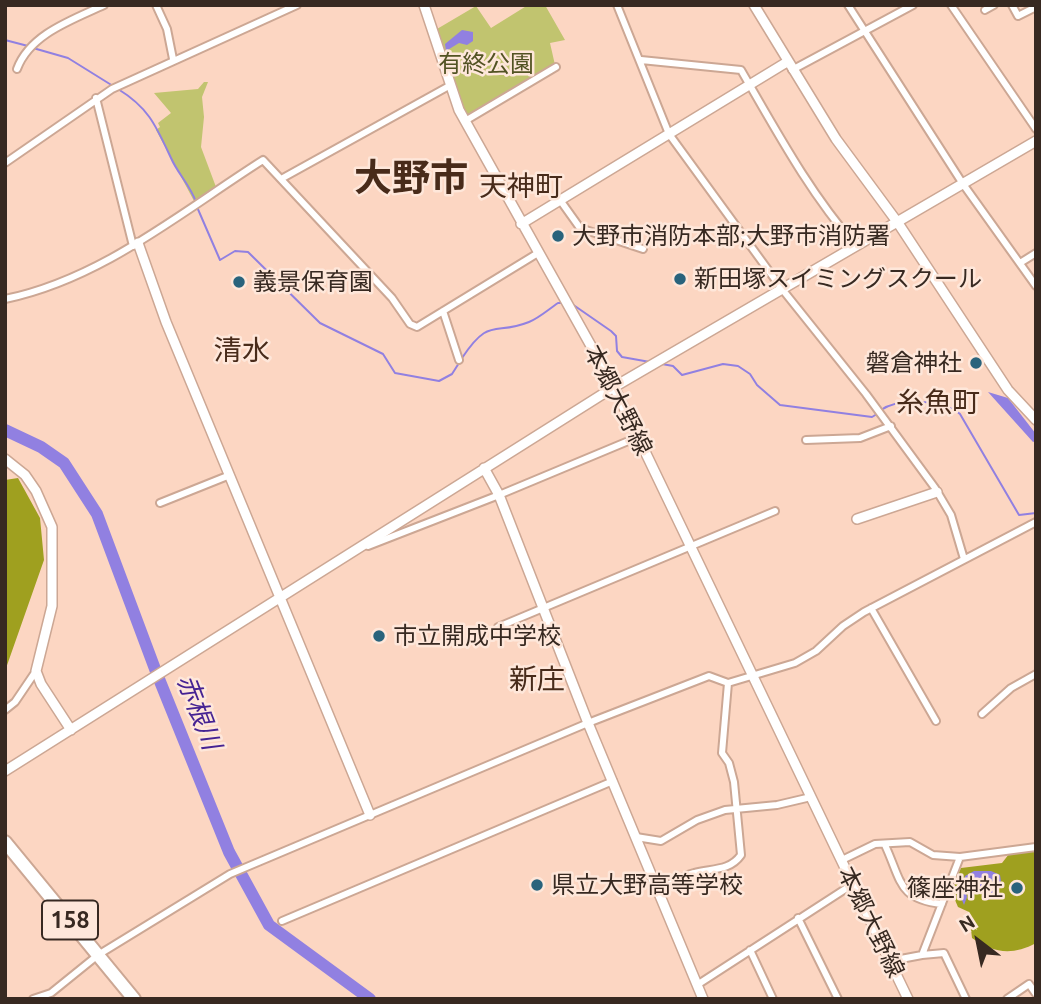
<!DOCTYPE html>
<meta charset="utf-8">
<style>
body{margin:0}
#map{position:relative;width:1041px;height:1004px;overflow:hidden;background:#fcd6c2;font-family:Ubuntu,sans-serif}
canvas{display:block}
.frame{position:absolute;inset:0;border:7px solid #372921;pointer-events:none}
.north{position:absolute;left:943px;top:906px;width:70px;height:70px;-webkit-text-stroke:5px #fee7da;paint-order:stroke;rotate:328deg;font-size:19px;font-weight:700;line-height:28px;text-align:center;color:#372921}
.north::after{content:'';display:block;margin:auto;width:24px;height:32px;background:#372921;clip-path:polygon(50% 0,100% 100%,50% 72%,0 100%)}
</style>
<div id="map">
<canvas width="1041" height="1004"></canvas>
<div class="frame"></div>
<div class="north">N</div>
</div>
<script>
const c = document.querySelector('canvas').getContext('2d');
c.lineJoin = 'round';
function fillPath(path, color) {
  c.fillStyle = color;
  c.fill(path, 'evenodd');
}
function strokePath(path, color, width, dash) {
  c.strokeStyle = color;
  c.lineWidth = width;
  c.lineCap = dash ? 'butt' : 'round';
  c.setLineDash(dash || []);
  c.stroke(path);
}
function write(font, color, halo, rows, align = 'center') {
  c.font = font + ' Ubuntu,"Noto Sans JP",sans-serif';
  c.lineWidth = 5;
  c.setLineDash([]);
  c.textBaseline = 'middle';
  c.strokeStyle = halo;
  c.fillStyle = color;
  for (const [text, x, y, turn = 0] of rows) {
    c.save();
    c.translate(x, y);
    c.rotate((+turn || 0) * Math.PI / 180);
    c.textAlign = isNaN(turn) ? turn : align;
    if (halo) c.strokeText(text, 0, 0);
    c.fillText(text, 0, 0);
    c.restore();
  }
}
fillPath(new Path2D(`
 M528,5H545L565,40L550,43L555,65L466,116L437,29L476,6L491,28Z
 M204,82H208L202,97L204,117L201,147L216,187L194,201L156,130L160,127L158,123L171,113L154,93L198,89Z`), '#c1c46f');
fillPath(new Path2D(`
 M18,478L40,518L44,560L5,671V480Z
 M1036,850V943C1012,956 993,953 972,938L969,912L958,907C951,892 953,883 961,868L1002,863L1009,854Z`), '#9fa01f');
fillPath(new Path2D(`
 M462,30L473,32V41L467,45L459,43L446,51L445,44Z
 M988,392L1008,398L1036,434V441L1033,442Z
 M974,871H991L1000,875L1001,881L996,886L991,880L982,884L985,890L994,888V895L988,900L981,893L965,889L967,897L964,905L957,888L963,886L965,876Z`), '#9180e1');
strokePath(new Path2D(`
 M5,40L28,46
 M33,48L68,58L113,86
 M118,89C149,108 156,126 171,158C178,174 190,185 196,202
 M197,207L220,260L235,251L248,252L320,323L383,354L395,373L439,381L452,374L459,363
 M572,304L611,331L616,336L617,351L622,357L650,362
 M462,358C490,316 494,336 529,322C539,318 549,309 558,303H563
 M662,364L673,366L682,375L723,364L738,366L750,374L757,385L780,405L872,417L877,414
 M881,410C899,397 944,400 960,414L1019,515L1036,513`), '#9180e1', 2);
strokePath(new Path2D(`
 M5,430L41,447L64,463L97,514L155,669L229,852L269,925L370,999`), '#9180e1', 12);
const street = new Path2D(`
 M156,5L167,29L173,59
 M617,5L669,134L782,289L866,394L935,488L951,515L964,559
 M848,5L963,184L1036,286
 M951,5L1036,129
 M1012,5L1018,16L1036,7
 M985,10L994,5
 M641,60L741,70C777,132 809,192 856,246
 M17,69C30,34 72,20 104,5
 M792,70L913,5
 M96,98L133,246
 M465,121L556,67
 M5,163L112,89L297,5
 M281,179L449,86
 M560,200L580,228L643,249
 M1020,263L1036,253
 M5,299C102,279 181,212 263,160L392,298L410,324L417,327L538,253
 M443,311L459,360
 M806,440L860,438L891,426
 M160,503L230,475
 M368,546L499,495L638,437
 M871,608L936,721
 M498,627L775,511
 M5,710L15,702L36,671
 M982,714L1011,688L1036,674
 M636,837L661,841L697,820L725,810L777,805L811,797
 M885,845C902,882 898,899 942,904
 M842,860L875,844L910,842L933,855L960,857L1036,847
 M658,890C670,884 682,876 694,873C710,868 729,872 741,855L734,782L729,763L722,753L728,683
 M798,918L838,999
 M282,921L613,781
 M750,950L773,999
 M922,955L944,953L966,999
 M890,961L922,955L960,857
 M697,985L853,884
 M33,999L51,993L98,955L230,874L588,723L709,676L728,683L795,663L816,651L843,626L864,612L1036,522
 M1007,999L1029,984L1036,994`);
const secondary = new Path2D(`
 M424,5L459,110L614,387L908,999
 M754,5L836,139L898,223L1008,390L1036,420
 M521,224L787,62
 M138,243L166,322L370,815
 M5,459L25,475L36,491L52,527V606L36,671L41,684L71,730
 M484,468L499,495L588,723L703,999
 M857,519L937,492
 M5,771L614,387L1036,141`);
const highway = new Path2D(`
 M5,842L134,999`);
strokePath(street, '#cca794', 10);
strokePath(secondary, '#cca794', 12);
strokePath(highway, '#cca794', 16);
strokePath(street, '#fff', 6);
strokePath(secondary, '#fff', 9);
strokePath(highway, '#fff', 12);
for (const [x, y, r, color] of [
 [558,236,7,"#29637c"],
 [680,279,7,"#29637c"],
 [239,282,7,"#29637c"],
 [976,363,7,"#29637c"],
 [379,636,7,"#29637c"],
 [537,885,7,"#29637c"],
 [1017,888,7,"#29637c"]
]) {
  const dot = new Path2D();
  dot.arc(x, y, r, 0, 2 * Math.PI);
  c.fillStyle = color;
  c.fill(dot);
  strokePath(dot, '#fee7da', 2.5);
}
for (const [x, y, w] of [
 [70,920,56]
]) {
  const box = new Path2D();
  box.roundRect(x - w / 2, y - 19.5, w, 39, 5);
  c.fillStyle = '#fee7da';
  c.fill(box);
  strokePath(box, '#372921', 2);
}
write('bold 23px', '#372921', null, [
 ["158",70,920]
]);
write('24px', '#525323', '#fee7da', [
 ["有終公園",486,64]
]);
write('24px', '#372921', '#fee7da', [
 ["大野市消防本部;大野市消防署",572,236],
 ["新田塚スイミングスクール",694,279],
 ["義景保育園",253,282],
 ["磐倉神社",962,363,"right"],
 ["市立開成中学校",393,636],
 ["県立大野高等学校",551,885],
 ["篠座神社",1003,888,"right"]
], 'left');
write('24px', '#372921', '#fee7da', [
 ["本郷大野線",618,400,63],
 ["本郷大野線",871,922,64]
]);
write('italic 26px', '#462393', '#fee7da', [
 ["赤根川",199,712,69]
]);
write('28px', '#482b1a', '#fee7da', [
 ["天神町",521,187],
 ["清水",242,351],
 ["糸魚町",938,403],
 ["新庄",537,680]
]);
write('bold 38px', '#482b1a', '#fee7da', [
 ["大野市",411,178]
]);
</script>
